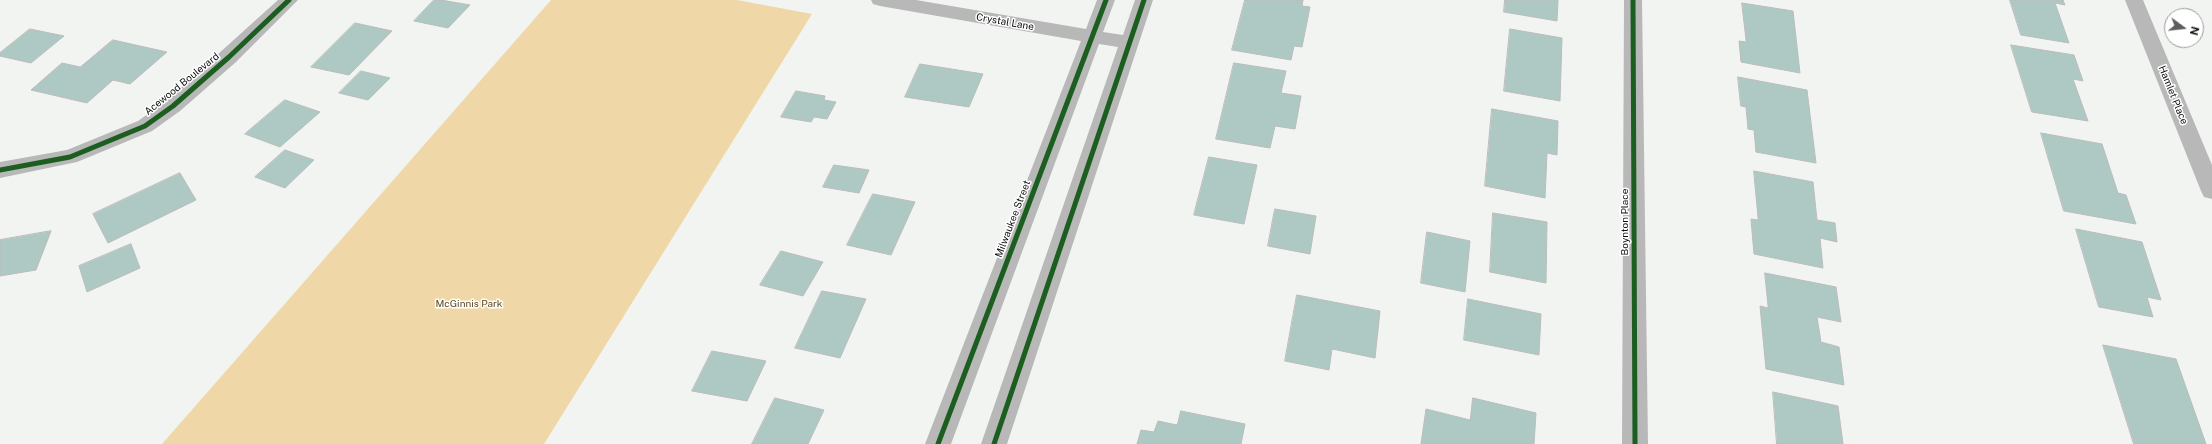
<!DOCTYPE html>
<style>
body{margin:0}
#map{position:relative;width:2212px;height:444px;overflow:hidden;background:#f2f4f2;font-family:"Public Sans",sans-serif}
canvas{display:block}
.north{position:absolute;left:2164px;top:8px;width:40px;height:40px;box-sizing:border-box;background:#fff;border:1px solid #9d9e9d;border-radius:50%;rotate:105deg;font-size:11px;font-weight:700;line-height:16px;text-align:center;color:#0b0c0b}
.north::after{content:'';display:block;margin:auto;width:14px;height:18px;background:#5c5d5c;clip-path:polygon(50% 0,100% 100%,50% 72%,0 100%)}
</style>
<div id="map">
<canvas width="2212" height="444"></canvas>
<div class="north">N</div>
</div>
<script>
const c = document.querySelector('canvas').getContext('2d');
c.lineJoin = 'round';
function fillPath(path, color) {
  c.fillStyle = color;
  c.fill(path, 'evenodd');
}
function strokePath(path, color, width, dash) {
  c.strokeStyle = color;
  c.lineWidth = width;
  c.lineCap = dash ? 'butt' : 'round';
  c.setLineDash(dash || []);
  c.stroke(path);
}
function write(font, color, halo, rows, align = 'center') {
  c.font = font + ' "Public Sans",sans-serif';
  c.lineWidth = 3;
  c.setLineDash([]);
  c.textBaseline = 'middle';
  c.strokeStyle = halo;
  c.fillStyle = color;
  for (const [text, x, y, turn = 0] of rows) {
    c.save();
    c.translate(x, y);
    c.rotate((+turn || 0) * Math.PI / 180);
    c.textAlign = isNaN(turn) ? turn : align;
    if (halo) c.strokeText(text, 0, 0);
    c.fillText(text, 0, 0);
    c.restore();
  }
}
fillPath(new Path2D(`
 M551,0H737L812,14L544,444H162Z`), '#f0d7a7');
const building = new Path2D(`
 M434,0H441L470,5L448,28L414,21Z
 M1245,0H1303L1302,6L1310,7L1302,47L1294,46L1291,60L1232,50Z
 M1505,0H1558L1557,21L1504,12Z
 M2010,0H2063L2065,5L2055,3L2069,43L2021,35Z
 M1742,3L1793,11L1800,73L1741,62L1739,41L1746,42Z
 M355,23L392,31L349,75L311,67Z
 M30,29L64,36L31,63L0,56V53Z
 M1510,29L1562,38L1560,101L1504,91Z
 M113,40L167,52L130,84L113,80L87,103L31,90L62,63L80,67Z
 M2011,45L2074,55L2083,81L2073,79L2088,121L2032,112Z
 M1234,63L1286,71L1281,93L1301,96L1295,129L1275,126L1270,148L1216,139Z
 M920,64L983,74L969,107L905,97Z
 M361,71L390,78L368,100L339,93Z
 M1738,77L1807,90L1816,163L1756,152L1754,130L1748,129L1746,107L1741,106Z
 M796,91L825,96L824,100L836,102L827,119L814,117L811,122L781,117Z
 M285,100L320,112L280,147L245,134Z
 M1492,109L1558,121L1557,155L1547,153L1545,198L1485,186Z
 M2041,133L2102,144L2118,193L2126,195L2136,224L2064,211Z
 M285,150L314,160L285,188L255,177Z
 M1209,157L1257,165L1244,224L1194,215Z
 M834,165L869,170L859,193L823,187Z
 M1754,171L1813,182L1817,220L1835,223L1837,242L1820,238L1823,268L1754,254L1751,219L1758,220Z
 M180,173L196,200L108,243L93,214Z
 M873,194L915,202L891,255L847,245Z
 M1275,209L1316,216L1310,254L1268,246Z
 M1493,213L1547,222L1546,283L1490,272Z
 M2076,229L2142,242L2161,300L2147,297L2153,317L2099,307Z
 M51,231L36,270L0,276V240Z
 M1427,232L1470,241L1465,292L1421,283Z
 M131,244L140,268L87,292L79,266Z
 M781,251L823,262L803,296L760,285Z
 M1765,273L1836,287L1841,322L1817,317L1821,342L1839,347L1844,385L1766,369L1760,306L1768,308Z
 M822,291L866,299L840,358L795,348Z
 M1297,295L1380,311L1375,358L1332,349L1329,370L1285,361Z
 M1468,299L1541,314L1539,355L1464,340Z
 M2103,345L2176,359L2206,444H2134Z
 M712,351L766,361L747,401L692,391Z
 M1773,392L1838,406L1843,444H1777Z
 M775,398L824,410L808,444H752Z
 M1473,398L1536,413L1534,444H1421L1426,409L1470,420Z
 M1181,411L1245,424L1241,444H1137L1141,430L1154,432L1158,421L1177,425Z`);
fillPath(building, '#aec9c3');
strokePath(building, '#bbbcbc', 1);
fillPath(new Path2D(`
 M278,0H298L236,62L180,111L152,131L77,162L0,178V162L67,150L138,121L166,101Z
 M871,0H916L1086,29L1097,0H1115L1103,32L1123,35L1135,0H1153L1007,444H981L1118,47L1099,44L951,444H925L1081,41L880,6L873,4Z
 M1624,0H1642L1648,444H1622Z
 M2125,0H2143L2212,165V199L2204,197L2201,191Z`), '#b7b8b7');
strokePath(new Path2D(`
 M1633,0L1635,444
 M0,170L70,157L145,126L173,106L229,57L289,0
 M938,444L1106,0
 M994,444L1144,0`), '#1b5e20', 5);
write('10px', '#0b0c0b', '#fff', [
 ["Crystal Lane",1005,22,10],
 ["Acewood Boulevard",182,84,-39],
 ["Hamlet Place",2173,95,68],
 ["Milwaukee Street",1013,219,-69],
 ["Boynton Place",1625,222,-90]
]);
write('10px', '#5b4721', '#fff', [
 ["McGinnis Park",469,304]
]);
</script>
